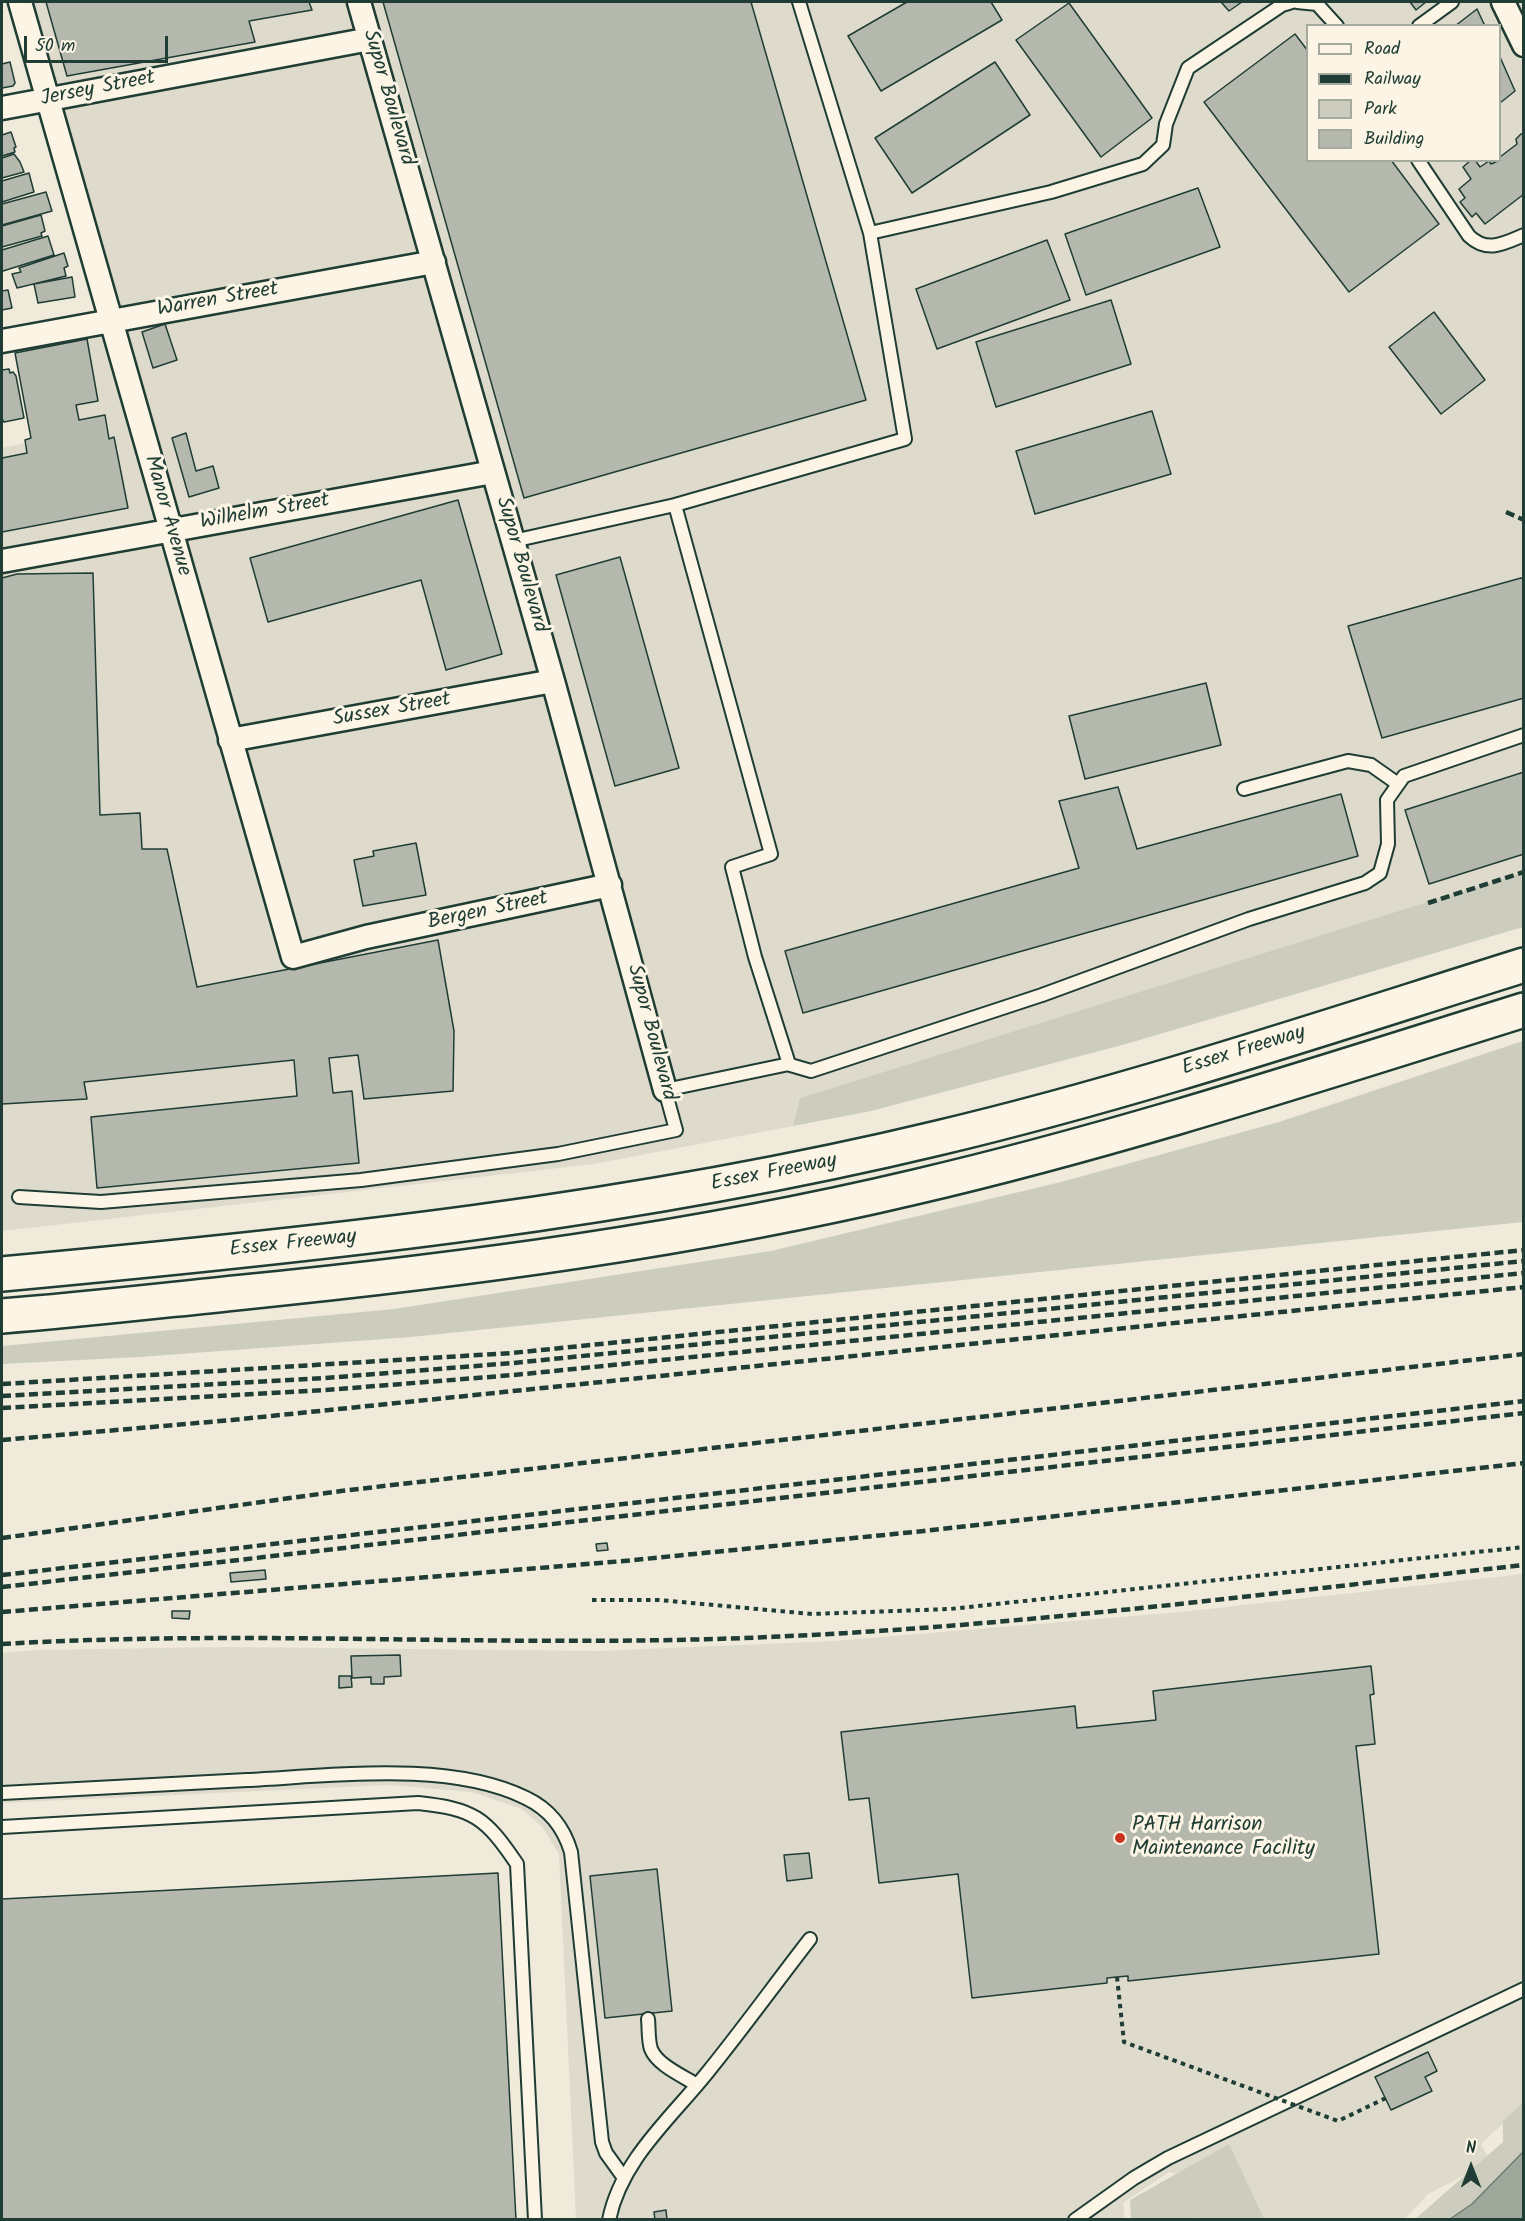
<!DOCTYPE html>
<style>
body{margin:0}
#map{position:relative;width:1525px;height:2221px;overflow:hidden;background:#efeada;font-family:Kalam,sans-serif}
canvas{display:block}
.frame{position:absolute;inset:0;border:3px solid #1f3d34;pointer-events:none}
.legend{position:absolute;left:1306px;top:24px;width:195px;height:138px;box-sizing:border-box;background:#fcf5e5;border:2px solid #a4ab9e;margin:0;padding:8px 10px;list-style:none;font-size:18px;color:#1f3d34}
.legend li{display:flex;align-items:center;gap:12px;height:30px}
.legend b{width:30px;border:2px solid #a4ab9e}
.north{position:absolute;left:1441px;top:2137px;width:60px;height:60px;-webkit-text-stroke:4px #fcf5e5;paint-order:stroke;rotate:0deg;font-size:16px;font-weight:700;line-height:24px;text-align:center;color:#1f3d34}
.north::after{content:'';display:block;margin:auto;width:21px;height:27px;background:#1f3d34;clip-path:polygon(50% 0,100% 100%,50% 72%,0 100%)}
.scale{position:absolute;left:24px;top:36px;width:144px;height:27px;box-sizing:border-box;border:3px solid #1f3d34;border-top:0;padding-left:8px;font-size:18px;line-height:21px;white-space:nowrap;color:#1f3d34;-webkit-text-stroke:4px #fcf5e5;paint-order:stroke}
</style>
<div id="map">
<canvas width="1525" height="2221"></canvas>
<div class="frame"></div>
<ul class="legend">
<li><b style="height:8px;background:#fcf5e5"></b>Road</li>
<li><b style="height:8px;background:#1f3d34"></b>Railway</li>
<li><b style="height:16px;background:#cccdbf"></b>Park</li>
<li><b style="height:16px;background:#b5b9ad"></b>Building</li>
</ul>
<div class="north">N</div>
<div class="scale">50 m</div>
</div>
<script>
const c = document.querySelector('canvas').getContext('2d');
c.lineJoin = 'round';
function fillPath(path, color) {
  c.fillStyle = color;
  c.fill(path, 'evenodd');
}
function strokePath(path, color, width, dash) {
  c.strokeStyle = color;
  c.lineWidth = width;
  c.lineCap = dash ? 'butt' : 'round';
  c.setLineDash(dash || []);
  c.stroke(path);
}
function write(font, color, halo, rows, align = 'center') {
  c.font = font + ' Kalam,sans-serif';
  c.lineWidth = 6;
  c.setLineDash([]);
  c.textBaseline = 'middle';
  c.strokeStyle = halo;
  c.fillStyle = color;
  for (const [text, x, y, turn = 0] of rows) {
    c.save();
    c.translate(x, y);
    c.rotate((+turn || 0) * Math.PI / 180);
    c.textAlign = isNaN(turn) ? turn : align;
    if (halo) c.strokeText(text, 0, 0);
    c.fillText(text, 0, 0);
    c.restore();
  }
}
fillPath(new Path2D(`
 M27,2H1523V872L800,1098L793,1126L594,1164L2,1231V448L41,440L21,333L114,314ZM1308,26H1500V160H1308Z
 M1523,1574V2105L1481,2144L1491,2162L1428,2194L1405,2219H1250L1204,2181L1169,2172L1123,2203L1125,2219H576L559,1854L543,1828L522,1809L472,1792L389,1785L2,1803V1653L37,1650L228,1647L599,1651L835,1641L1181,1612Z`), '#dedbcc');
fillPath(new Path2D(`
 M1523,872V927L1126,1044L871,1111L793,1126L800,1098Z
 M1523,1041V1222L411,1337L139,1357L2,1364V1346L394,1309L771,1251L1061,1182L1279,1122Z
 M1523,2103V2152L1472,2204L1450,2219L1414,2220L1503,2142V2121Z
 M1229,2144L1264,2219L1197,2220L1193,2217L1192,2220L1131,2219L1130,2200Z`), '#cccdbf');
const water = new Path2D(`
 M1523,2152V2219H1450L1472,2204Z`);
fillPath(water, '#9fa89a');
strokePath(water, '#6c7d71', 1.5);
const building = new Path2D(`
 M46,2H309L312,10L249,21L255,42L67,76Z
 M383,2H751L866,400L524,498Z
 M907,2H991L1002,20L881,91L848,36Z
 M1221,2H1242L1229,11Z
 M1410,2H1426L1416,10Z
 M1069,3L1152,118L1101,157L1016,40Z
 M1477,9L1485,26H1455Z
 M1295,34L1308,51V160H1391L1439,224L1349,292L1204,102Z
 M1500,57L1515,91L1500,103Z
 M10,62L15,83L13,86L2,88V64Z
 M995,62L1030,115L912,193L875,138Z
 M11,132L16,147L14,148L15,152L2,156V135Z
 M1521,134H1524V194L1485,224L1476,213L1472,217L1460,202L1465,198L1459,189L1471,179L1463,167L1471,160H1475L1480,167L1489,161L1491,164L1500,160V157L1517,144L1516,139Z
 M14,154L20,162L24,172L2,178V158Z
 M29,173L34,192L2,202V181Z
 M1198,188L1220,247L1086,295L1065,234Z
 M46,192L52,211L2,225V204Z
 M41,215L45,231L41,233L42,236L2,247V226Z
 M48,236L54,255L3,271L2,269V250Z
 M1047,240L1070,300L937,349L916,289Z
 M64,253L68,266L64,268L66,276L17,288L12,274L21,272L19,268Z
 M72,277L75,297L38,303L34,284Z
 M8,290L12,308L2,310V291Z
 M1111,300L1131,364L996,407L976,342Z
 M1434,312L1485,380L1441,414L1389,347Z
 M165,324L177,360L153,368L142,332Z
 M87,339L98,401L76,405L79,420L105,415L109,439L114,437L128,508L2,532V458L27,453L25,440L31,438L15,353Z
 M9,369L10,373L13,372L16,376L24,418L4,422L2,419V370Z
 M1152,411L1171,474L1035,514L1016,451Z
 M186,433L196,471L213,466L219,488L189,497L172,438Z
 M458,500L502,654L446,670L421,580L268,622L250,558Z
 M620,557L679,768L615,786L556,575Z
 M93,573L100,815L140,813L142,849H167L197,987L438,940L454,1031L453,1091L364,1099L358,1055L329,1058L333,1093L352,1091L359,1163L97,1188L91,1117L297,1096L294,1060L84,1082L87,1099L2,1104V578L17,574Z
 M1521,578L1524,579V698L1382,738L1348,626Z
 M1206,683L1221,745L1085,779L1069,716Z
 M1524,772V854L1429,884L1405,810Z
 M1118,787L1137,849L1341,794L1358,856L803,1013L785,951L1079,868L1059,801Z
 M416,843L426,895L363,906L354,860L374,856L373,851Z
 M607,1543L608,1550L597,1551L596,1544Z
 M265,1570L266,1579L231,1582L230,1573Z
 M172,1611H190L189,1619L172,1618Z
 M400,1655L401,1676L384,1677V1684H371V1677L352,1678L351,1656Z
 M1371,1666L1374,1694L1370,1695L1375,1744L1356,1746L1379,1954L1128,1981V1976L1117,1977L1107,1978V1983L972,1998L958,1874L879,1883L869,1798L849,1800L841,1732L1075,1706L1077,1728L1156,1720L1153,1691Z
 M339,1676H351L352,1687L339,1688Z
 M809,1853L812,1878L787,1881L784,1855Z
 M657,1869L672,2011L605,2018L590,1876Z
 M498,1873L516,2220H2V1899Z
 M1428,2052L1437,2071L1425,2077L1432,2091L1391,2110L1375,2077Z
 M666,2210L667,2220H655L654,2212Z`);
fillPath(building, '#b5b9ad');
strokePath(building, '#1f3d34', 1.5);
const service = new Path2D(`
 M1297,2L1317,4L1337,26
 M1419,26L1452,2
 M1418,160L1469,236C1487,253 1503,244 1524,235
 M870,233L1051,192L1143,164L1163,145L1166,124L1188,68L1282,5L1292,2
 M675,505L905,439L870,233L799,2
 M1244,789L1348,761L1371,765L1398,784
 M787,1064L811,1071L1042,995L1249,919L1365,883L1380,873L1388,844L1387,800L1404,776L1524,735
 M19,1197L101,1202L361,1180L558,1154L676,1130L665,1090L789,1064L755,957L732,867L771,854L675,505L513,541
 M2,1793C83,1788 165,1784 247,1780C331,1776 449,1760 526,1798C549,1809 564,1828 571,1852L602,2142L606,2153L624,2178
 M2,1827L418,1803C474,1809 485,1817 517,1864L535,2220
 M648,2019C649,2029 648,2040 651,2049C657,2065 683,2076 697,2085
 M609,2220C621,2160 671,2118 707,2073C742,2030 775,1984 810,1939
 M1075,2220L1134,2178L1168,2158L1524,1989`);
const minor = new Path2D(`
 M20,2L293,957L366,937L610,885
 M359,2L553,681L665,1090
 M1503,2L1524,45
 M2,108L370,39
 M2,341L434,262
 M2,561L493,472
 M230,740L553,681`);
const motorway = new Path2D(`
 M2,1274C316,1245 630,1212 938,1138C1136,1091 1329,1026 1524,965
 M2,1316C80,1310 157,1301 235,1293C464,1270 691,1240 915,1187C1121,1139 1322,1073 1524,1010`);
strokePath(service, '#1f3d34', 16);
strokePath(minor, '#1f3d34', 27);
strokePath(motorway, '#1f3d34', 38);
strokePath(new Path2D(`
 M592,1600H659L812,1614L950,1609L1524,1547`), '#1f3d34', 4, [4.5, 4.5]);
strokePath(service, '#fcf5e5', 12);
strokePath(minor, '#fcf5e5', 22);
strokePath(motorway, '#fcf5e5', 33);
strokePath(new Path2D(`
 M1506,512L1524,520
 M1428,903L1524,872
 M2,1384L512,1353L1524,1250
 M2,1396L325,1378L513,1363L1524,1261
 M2,1408L326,1390L514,1375L1524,1273
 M2,1440L232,1420L1524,1287
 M2,1538L341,1491L1524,1354
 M2,1575L1524,1401
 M2,1587L1524,1413
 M2,1612L624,1561L924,1531L1524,1463
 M2,1644C239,1630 477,1646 714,1639C985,1631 1254,1595 1524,1565`), '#1f3d34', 4.5, [9, 4.5]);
strokePath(new Path2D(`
 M1117,1977L1124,2042L1338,2121L1386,2098`), '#1f3d34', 4, [4.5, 4.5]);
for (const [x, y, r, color] of [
 [1120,1838,6,"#c8321e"]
]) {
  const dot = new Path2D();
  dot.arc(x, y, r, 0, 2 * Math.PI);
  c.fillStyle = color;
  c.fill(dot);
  strokePath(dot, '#fcf5e5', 2);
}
write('21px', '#1f3d34', '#fcf5e5', [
 ["Jersey Street",98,90,-11],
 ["Supor Boulevard",387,98,74],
 ["Warren Street",218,301,-10],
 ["Wilhelm Street",265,513,-10],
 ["Manor Avenue",166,516,74],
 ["Supor Boulevard",520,565,74],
 ["Sussex Street",392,711,-10],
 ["Bergen Street",488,912,-12],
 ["Supor Boulevard",650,1033,75],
 ["Essex Freeway",1244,1052,-17],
 ["Essex Freeway",774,1174,-11],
 ["Essex Freeway",293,1245,-6]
]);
write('21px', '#1f3d34', '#fcf5e5', [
 ["PATH Harrison",1132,1826],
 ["Maintenance Facility",1132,1850]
], 'left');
</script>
